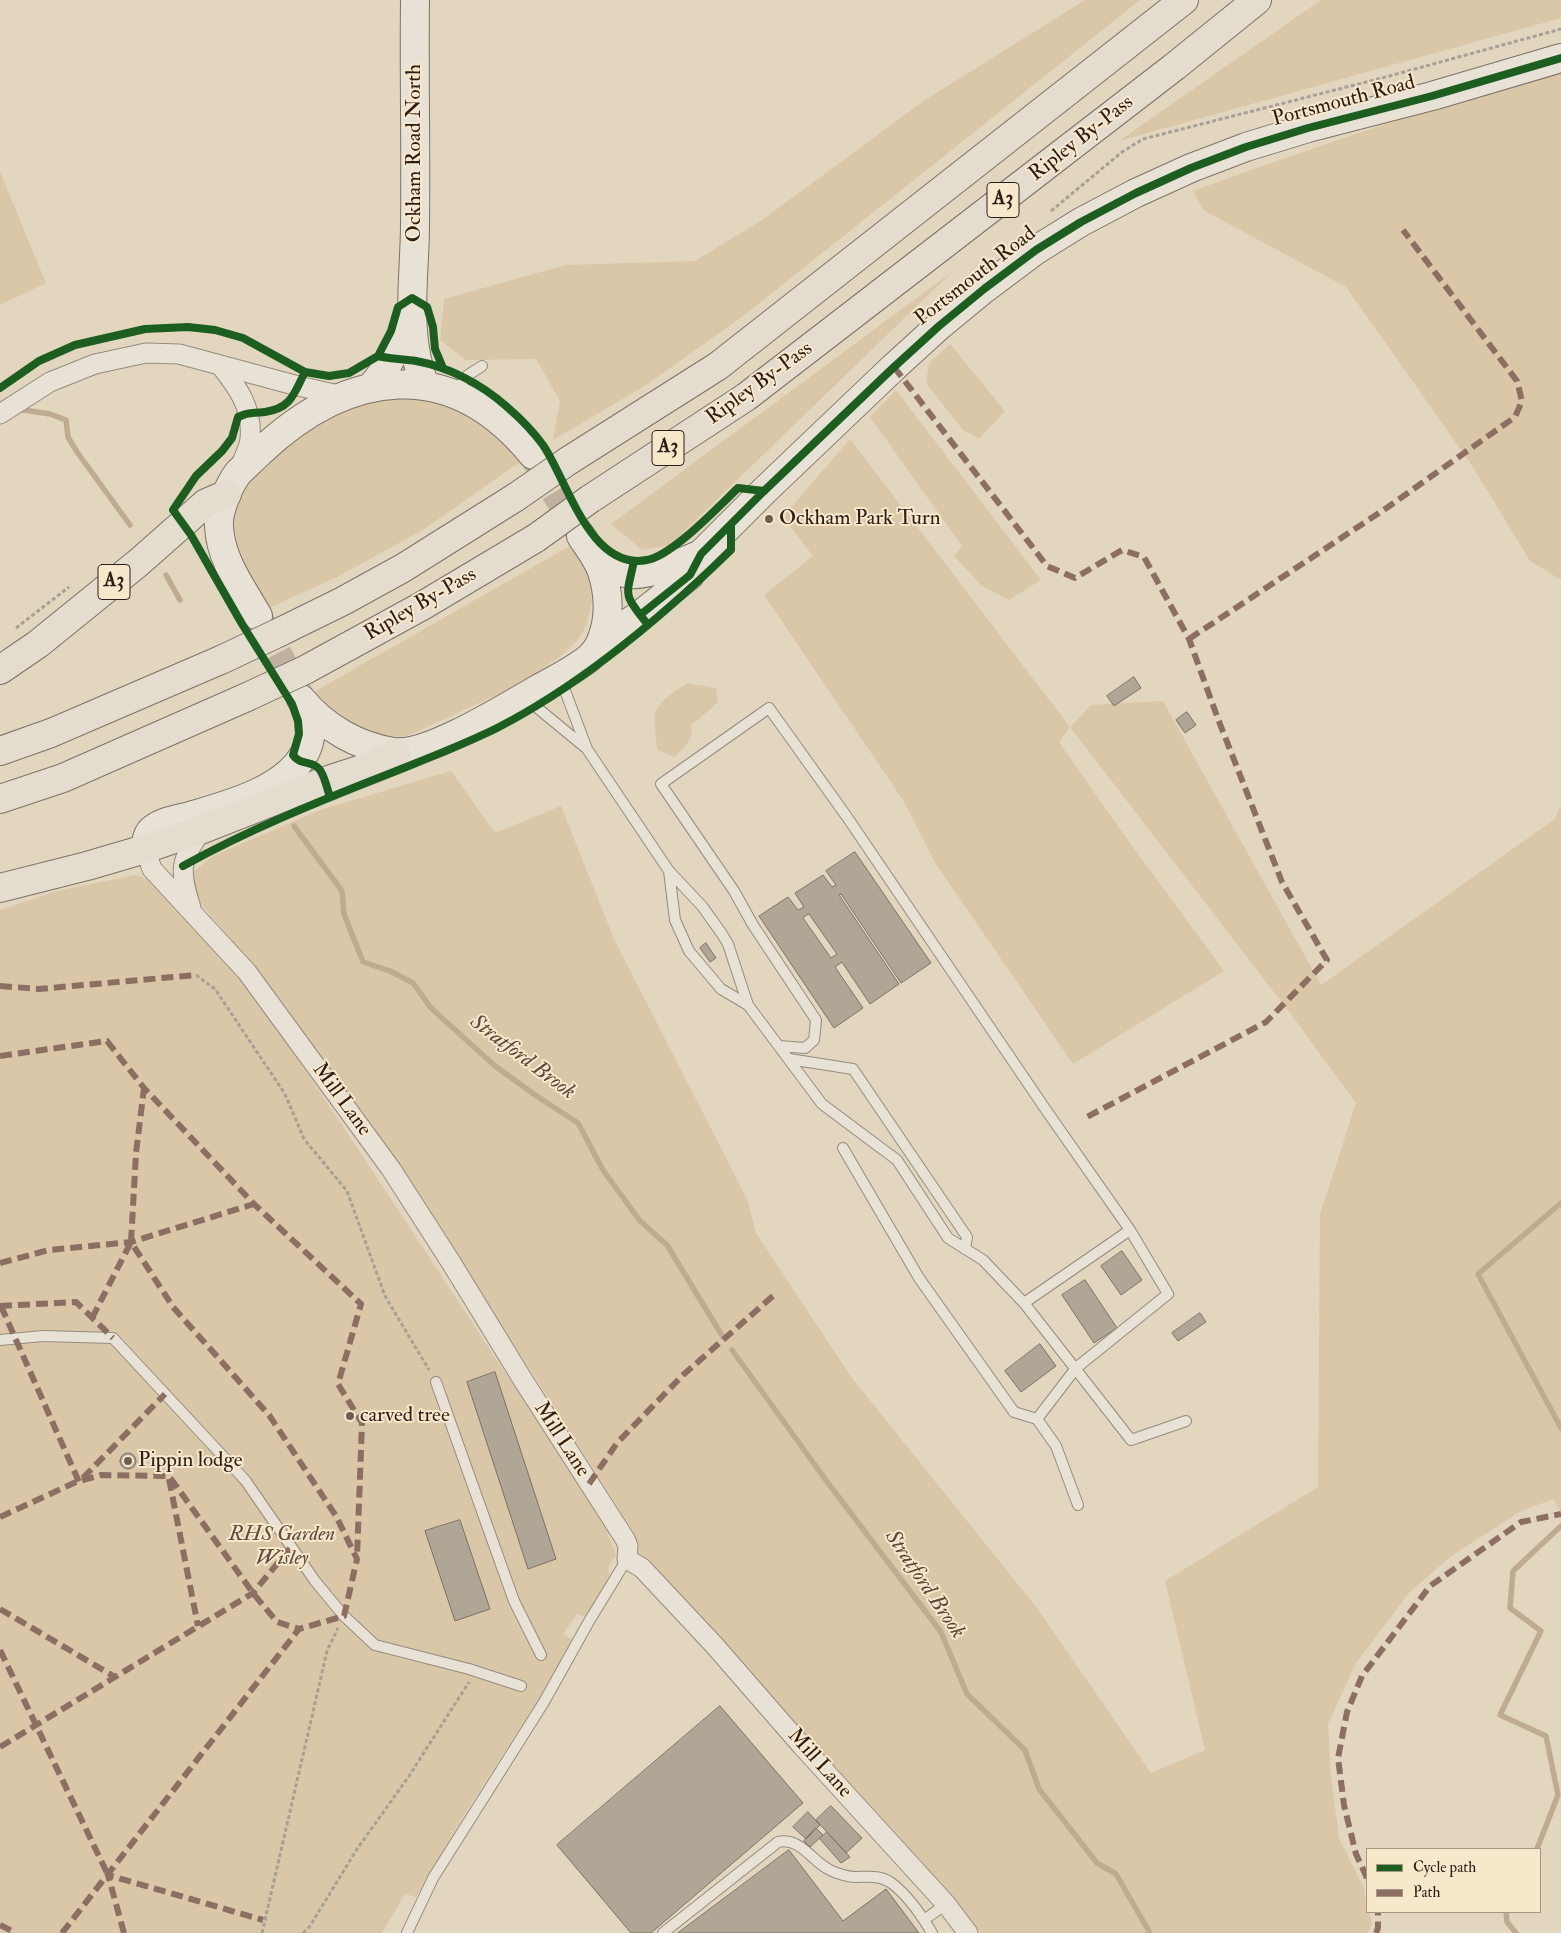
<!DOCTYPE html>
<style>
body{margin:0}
#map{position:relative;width:1561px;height:1933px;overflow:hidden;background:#e3d6bf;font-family:"IM FELL Double Pica",serif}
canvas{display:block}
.legend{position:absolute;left:1366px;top:1848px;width:175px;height:65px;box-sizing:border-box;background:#f7e8cc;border:1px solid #a69784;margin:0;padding:6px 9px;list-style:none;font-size:15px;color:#2d1d17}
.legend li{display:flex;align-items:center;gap:10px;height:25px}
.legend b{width:25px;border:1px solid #a69784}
</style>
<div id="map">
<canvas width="1561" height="1933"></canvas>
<ul class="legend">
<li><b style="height:6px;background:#1b5e20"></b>Cycle path</li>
<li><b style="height:6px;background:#8d6e63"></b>Path</li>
</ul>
</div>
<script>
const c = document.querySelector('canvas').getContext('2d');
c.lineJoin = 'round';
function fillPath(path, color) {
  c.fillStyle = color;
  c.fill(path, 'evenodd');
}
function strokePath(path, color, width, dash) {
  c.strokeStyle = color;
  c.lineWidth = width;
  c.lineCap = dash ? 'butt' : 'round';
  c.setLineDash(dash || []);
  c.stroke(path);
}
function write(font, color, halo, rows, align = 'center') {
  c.font = font + ' "IM FELL Double Pica",serif';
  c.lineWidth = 4;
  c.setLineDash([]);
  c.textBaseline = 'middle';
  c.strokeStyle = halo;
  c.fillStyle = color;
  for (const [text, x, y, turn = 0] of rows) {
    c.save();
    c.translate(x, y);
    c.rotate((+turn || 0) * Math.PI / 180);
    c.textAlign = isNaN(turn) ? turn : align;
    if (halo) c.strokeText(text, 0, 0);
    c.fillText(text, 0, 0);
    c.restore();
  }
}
fillPath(new Path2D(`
 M1085,0H1140L742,317L643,387L553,440L560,401L536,359L466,360L440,340L444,299L566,265L695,261L762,220L925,100Z
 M1321,0H1561V18L1119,141Z
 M1561,71V580L1530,561L1471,464L1346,287L1203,210L1193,191C1314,147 1437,105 1561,71Z
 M0,172L46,283L0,305Z
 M952,272L670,545L642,550L611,524Z
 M950,344L1005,411L979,439L963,430L926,383L929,363Z
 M896,390L1041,580L1009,600L981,585L954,556L962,546L870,417Z
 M406,396L440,402L469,414L500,434L524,462L514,466L423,530L337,577L262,611L232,550L231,510L241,490L256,472L288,444L342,407Z
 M850,439L1070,727L1091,705L1163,701L1321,985L1555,819L1561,805V1513L1554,1499L1521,1511L1450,1557L1409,1593L1356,1663L1328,1724L1331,1775L1339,1838L1364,1888L1367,1912H1369L1372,1923L1368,1933H981L920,1860L640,1557L633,1531L497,1318L349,1096L255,968L195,897L194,871L213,856L320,810L451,771L495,833L561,806L614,939L747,1199L756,1233L852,1378L1037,1608L1151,1773L1205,1750L1165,1581L1318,1487L1320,1214L1356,1103L1287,1009L1070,727L1059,742L1122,832L1224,971L1073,1064L936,864L903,800L764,595L813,556L783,517Z
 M575,543L591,583L592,601L586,627L577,641L561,656L516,686L412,734L391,740L353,729L310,694Z
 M687,683L716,688L718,701L712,708L691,725C694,740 684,748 674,757L658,750C651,708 652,707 687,683Z
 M135,875L153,880L181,909L253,995L325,1099L603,1521L616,1555L608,1567L610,1578L585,1617L577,1614L563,1634L573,1640L549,1683L462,1818L416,1897L405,1894L382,1933H0V910L57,891Z`), '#d9c7a8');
strokePath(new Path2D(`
 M17,409L50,414L66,420L68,437L77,452L130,525
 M166,575L180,600
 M294,826L342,891L344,914L363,962L390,971L413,983L431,1008L495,1066L535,1095L578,1123L603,1170L640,1221L667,1245L723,1337
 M1561,1203L1478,1274L1561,1428
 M732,1350L828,1483L941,1632L967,1694L1025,1750L1039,1789L1097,1863L1116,1874L1150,1933
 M1537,1849L1558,1795L1546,1736L1500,1715L1541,1631L1510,1608L1513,1571L1561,1526
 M1506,1912L1507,1922L1516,1933`), '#bfac90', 5.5);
const building = new Path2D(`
 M1134,677L1141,688L1114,706L1107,696Z
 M1187,712L1196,725L1185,733L1176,720Z
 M855,852L931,963L901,983L841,894L839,895L899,984L870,1004L842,962L835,967L863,1008L834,1028L759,916L788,897L798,910L804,907L795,893L823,875L832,887L836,885L826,871ZM809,914L837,954L831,958L803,918Z
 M706,943L716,958L710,962L700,948Z
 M1122,1251L1142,1280L1121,1295L1101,1266Z
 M1085,1280L1117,1328L1094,1343L1062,1295Z
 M1200,1313L1206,1322L1178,1341L1172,1333Z
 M1040,1344L1056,1366L1021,1392L1005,1371Z
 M495,1372L556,1559L528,1569L467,1382Z
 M120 1461a8 8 0 1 1 16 0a8 8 0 1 1-16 0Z
 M460,1520L490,1609L455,1621L425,1531Z
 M720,1706L803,1803L651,1933H631L557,1845Z
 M831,1806L862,1838L846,1853L816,1820Z
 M808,1812L820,1825L806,1839L793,1827Z
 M816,1828L823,1835L810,1847L804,1841Z
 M827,1832L850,1857L841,1863L820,1839Z
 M789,1850L843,1921L886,1889L919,1933H678Z`);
fillPath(building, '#afa696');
strokePath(building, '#7b7266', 1);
strokePath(new Path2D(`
 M533,456L581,535
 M258,616L301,698`), '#bfb19d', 28, [28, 14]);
const lane = new Path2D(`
 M455,393L468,375L482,366
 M567,677L564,688L587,749L669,871L702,906L722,934L728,944L748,1005L822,1104L897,1160L948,1238L983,1260L1024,1303L1131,1440L1186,1421
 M525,700L535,706L586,748
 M669,871L675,920L689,951L721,989L748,1005
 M779,1046L805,1048L814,1040L816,1020L753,925L734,891L661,784L769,708L847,817L1046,1110L1130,1230L1024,1303
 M789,1059L853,1069L967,1237L965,1249
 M843,1148L919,1278L1014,1412L1037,1419L1076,1368L1168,1294L1130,1230
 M0,1340L43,1336L113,1338L245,1480L315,1581L344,1616L375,1645L469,1669L521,1686
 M436,1382L514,1601L541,1655
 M1037,1419L1056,1446L1078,1505
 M924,1920L946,1904
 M407,1933L433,1878L544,1702L588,1623L627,1559
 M663,1933L778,1842C801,1837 812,1862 830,1870C837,1874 849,1877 856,1877C869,1877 879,1875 890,1882C907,1894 922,1916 932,1933`);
const street = new Path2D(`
 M220,365C238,388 253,408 250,439C249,449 243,459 239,469
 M0,414L50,382L95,364L146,353L179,354L298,386L343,396
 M145,849L152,869L247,972L391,1169L452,1264L523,1380L625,1539L628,1546L627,1559L642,1568L715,1646L802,1746L946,1904L968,1933
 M191,908C180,872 178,860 203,830`);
const secondary = new Path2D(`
 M415,0C414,75 416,149 415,224C415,278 404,334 425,386
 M371,387C390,366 401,341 409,314
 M597,561C607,566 617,572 629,574C649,576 683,562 701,554
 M258,616C242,588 220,559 219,526C218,511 229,485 238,473C245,466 253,459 260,452C348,369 451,354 533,455
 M602,640L640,615L690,575L701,554L764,491L894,367L939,326L984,289L1036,250L1081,222L1136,193L1191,168L1246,147L1308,128L1432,96L1561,58
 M301,699C324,727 358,747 394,752C427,757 508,706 538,689C555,679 575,670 590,657C595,652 600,645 602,638C610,618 609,593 602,572C598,559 588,547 581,536
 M145,849C146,842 147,833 153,829C163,821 178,819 190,816C227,805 282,791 303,756C312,743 311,727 311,711`);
const highway = new Path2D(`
 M568,461L718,366L1184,0
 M590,499L746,397L1174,67L1257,0
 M280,632L343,601L403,568L516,497
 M0,670L38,644L138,563L206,503L227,494
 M305,670L422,606L536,538
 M0,751L51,733L223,659
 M0,799L63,778L247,697
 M0,888L87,866L145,849L203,829L325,781L368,767L396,753`);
strokePath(lane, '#948b7e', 12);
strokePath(street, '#948b7e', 21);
strokePath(secondary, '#7b7266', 30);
strokePath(highway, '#7b7266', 30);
strokePath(new Path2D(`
 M1051,211L1122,152L1143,139L1382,78L1561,29
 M16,628L69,587
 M196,975L215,989L285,1094L304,1139L347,1191L385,1296L429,1370
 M262,1933L327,1651L338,1628
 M303,1933L310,1926L357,1849L409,1776L469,1682`), '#a6a096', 3, [4, 2.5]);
strokePath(lane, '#e8e2d6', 10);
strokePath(street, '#e8e2d6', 19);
strokePath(secondary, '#e8e2d6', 28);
strokePath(highway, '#e4ddcf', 28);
const highwayBridge = new Path2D(`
 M516,497L568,461
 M536,538L590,499
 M223,659L280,632
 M247,697L305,670`);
strokePath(highwayBridge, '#7b7266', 30, []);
strokePath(highwayBridge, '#e4ddcf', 28);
strokePath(new Path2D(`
 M894,367L1047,566L1075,578L1122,550L1144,557L1189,639L1218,719L1282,882L1327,960L1266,1022L1085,1118
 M1189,639L1388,507L1515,417L1522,401L1517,381L1403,230
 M0,986L39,989L196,975
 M0,1056L107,1041L144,1088L254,1204L361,1304L338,1384L362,1423L357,1557
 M0,1263L49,1250L131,1242L254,1204
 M0,1306L76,1302L113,1338
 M1,1306L79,1482L165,1394
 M92,1318L131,1242
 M169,1479L198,1626
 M589,1484L617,1443L683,1375L773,1296
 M0,1517L76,1482L101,1475L169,1476L253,1593L277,1622L299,1629
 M0,1609L115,1677
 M0,1650L108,1875
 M0,1747L253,1593L291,1547
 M1367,1878L1356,1854L1344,1805L1338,1758L1347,1712L1362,1676L1430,1586L1521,1522L1561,1514
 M0,1925L16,1933
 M62,1933L299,1629L344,1616L357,1559L336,1516L269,1415L173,1307L131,1242L136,1153L144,1088
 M124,1933L108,1875L263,1920
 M1376,1933L1378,1928V1912`), '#8d6e63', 6, [12, 6]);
strokePath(new Path2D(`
 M378,356C390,359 403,359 416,361C449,367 481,384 506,406C520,418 532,430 543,445C567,480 590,571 647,560C672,556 718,507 738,488L764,491
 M305,372C294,393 292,408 265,412C252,414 251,411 238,417L232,438L222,451L196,476L173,510L191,535L242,624L292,704L298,721L299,734L293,755C300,766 313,760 320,770C325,777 327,789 330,797
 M0,388L39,361L75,345L145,329L188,327L215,330L243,338L305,372L329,376L349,373L378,356L391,331L398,307L412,298L427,307L433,327L435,349L443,368
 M634,561C627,595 622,593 645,621
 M640,615L690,575L701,554L764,491L894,367L939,326L984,289L1036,250L1081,222L1136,193L1191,168L1246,147L1308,128L1432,96L1561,58
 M183,866C248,830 317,802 386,775C423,760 461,746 497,728C583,684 662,617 731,550V526`), '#1b5e20', 8);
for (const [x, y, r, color] of [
 [769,519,5,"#6d5e52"],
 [350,1416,5,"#6d5e52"],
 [128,1461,5,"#6d5e52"]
]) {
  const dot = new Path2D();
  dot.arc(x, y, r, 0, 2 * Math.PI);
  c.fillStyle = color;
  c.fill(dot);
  strokePath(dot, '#f7e8cc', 2);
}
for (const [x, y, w] of [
 [1003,200,32],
 [668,448,32],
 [114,582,32]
]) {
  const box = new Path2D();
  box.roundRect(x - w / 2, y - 17.5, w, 35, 4);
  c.fillStyle = '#f7e8cc';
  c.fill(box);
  strokePath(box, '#2d1d17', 1);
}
write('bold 20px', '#2d1d17', null, [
 ["A3",1003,200],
 ["A3",668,448],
 ["A3",114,582]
]);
write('21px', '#2d1d17', '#f7e8cc', [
 ["Portsmouth Road",1344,102,-15],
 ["Ripley By-Pass",1082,139,-38],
 ["Ockham Road North",415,153,-90],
 ["Portsmouth Road",976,277,-38],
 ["Ripley By-Pass",760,384,-36],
 ["Ripley By-Pass",421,605,-30],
 ["Mill Lane",341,1100,54],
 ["Mill Lane",561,1440,57],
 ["Mill Lane",819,1764,48]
]);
write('21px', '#2d1d17', '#f7e8cc', [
 ["Ockham Park Turn",779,519],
 ["carved tree",360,1416],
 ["Pippin lodge",138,1461]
], 'left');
write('italic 21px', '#5e4c3d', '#f7e8cc', [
 ["RHS Garden",282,1535],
 ["Wisley",282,1559]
]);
write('italic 22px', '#5a493a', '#f7e8cc', [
 ["Stratford Brook",522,1058,37],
 ["Stratford Brook",924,1585,56]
]);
</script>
